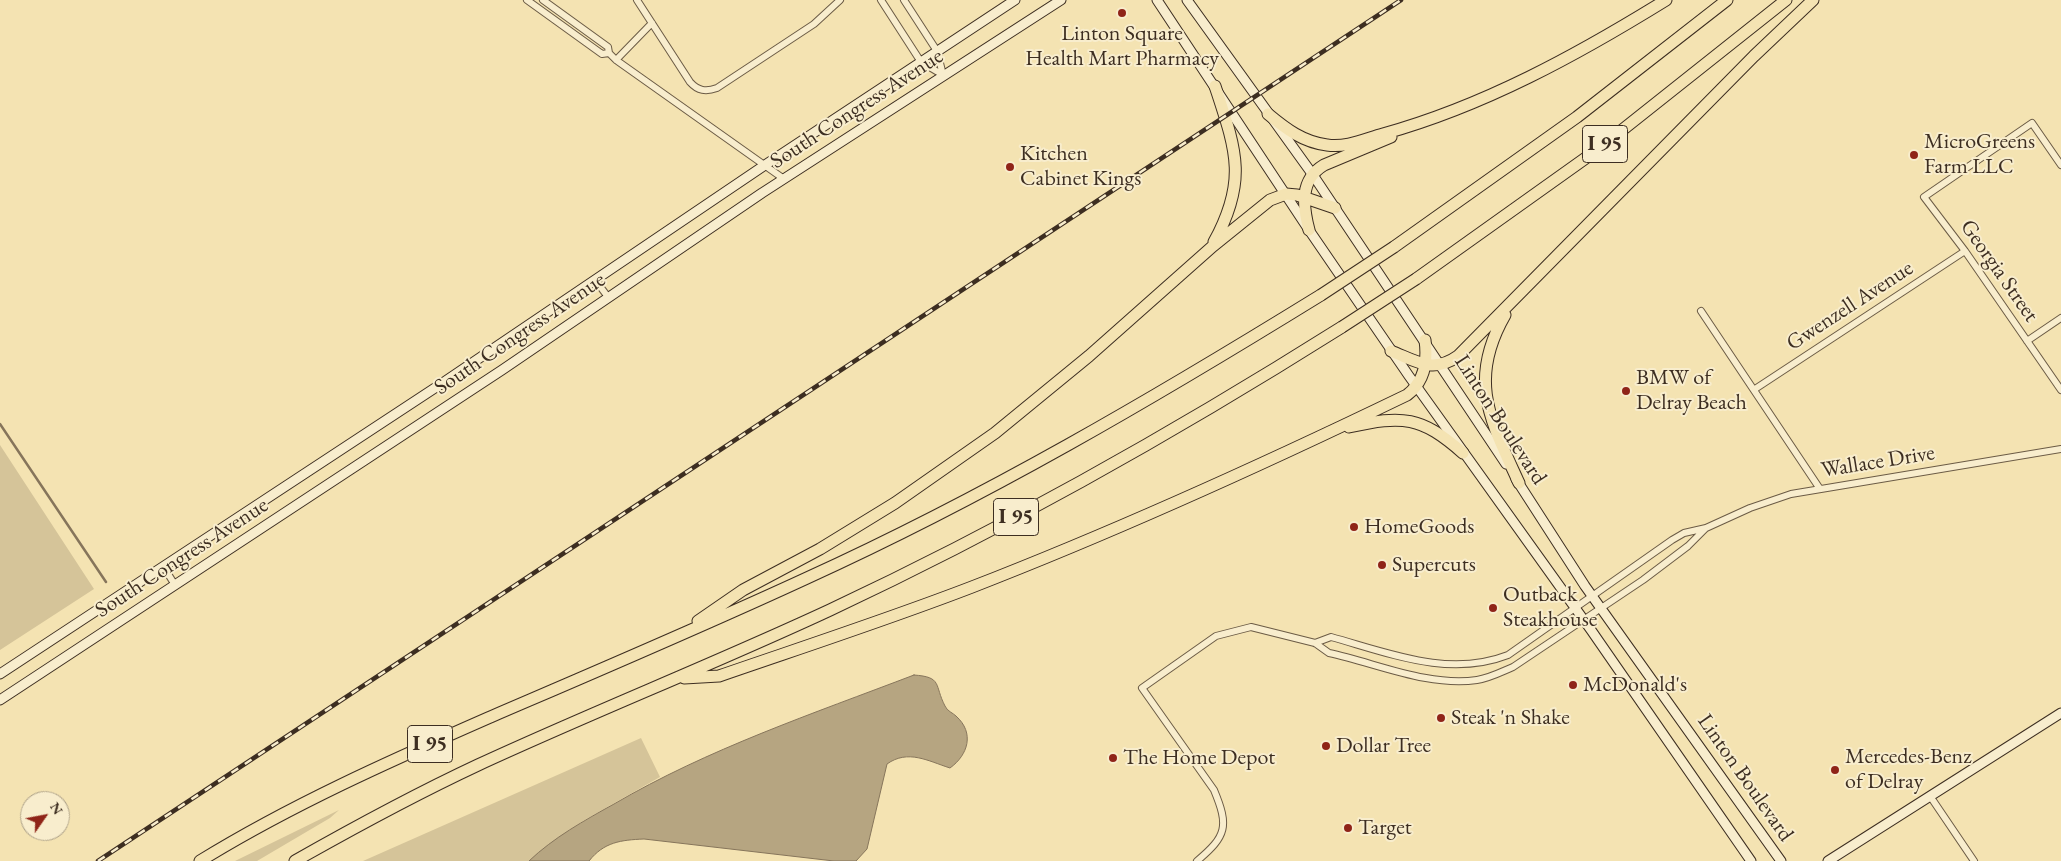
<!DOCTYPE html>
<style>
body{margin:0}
#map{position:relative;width:2061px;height:861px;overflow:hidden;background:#f4e3b2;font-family:"EB Garamond",serif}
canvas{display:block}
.north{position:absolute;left:20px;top:791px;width:50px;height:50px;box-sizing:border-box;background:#f8edcd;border:1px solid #ada188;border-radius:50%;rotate:57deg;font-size:14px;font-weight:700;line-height:20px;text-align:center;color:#3d2e21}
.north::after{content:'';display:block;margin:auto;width:18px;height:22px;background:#8f2418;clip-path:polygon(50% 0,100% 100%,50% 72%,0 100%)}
</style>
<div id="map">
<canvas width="2061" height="861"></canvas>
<div class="north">N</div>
</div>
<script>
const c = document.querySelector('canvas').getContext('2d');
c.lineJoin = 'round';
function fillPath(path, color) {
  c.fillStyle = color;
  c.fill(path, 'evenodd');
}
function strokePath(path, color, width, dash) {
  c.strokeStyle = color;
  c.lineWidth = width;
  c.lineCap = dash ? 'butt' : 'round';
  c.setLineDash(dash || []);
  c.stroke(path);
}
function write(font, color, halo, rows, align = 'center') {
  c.font = font + ' "EB Garamond",serif';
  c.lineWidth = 4;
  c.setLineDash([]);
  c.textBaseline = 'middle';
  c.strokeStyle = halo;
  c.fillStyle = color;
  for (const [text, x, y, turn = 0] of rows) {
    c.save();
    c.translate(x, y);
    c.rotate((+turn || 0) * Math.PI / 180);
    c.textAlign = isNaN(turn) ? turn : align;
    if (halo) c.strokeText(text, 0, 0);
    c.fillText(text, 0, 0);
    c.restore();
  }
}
fillPath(new Path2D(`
 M0,445L94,589L0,650Z
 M641,738L660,777L583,821L529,861H363Z
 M339,810L330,818L257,861H235Z`), '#d5c499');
const water = new Path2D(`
 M914,675C943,677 934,685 945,706C947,711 953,713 956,716C975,733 968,755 950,768C928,761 908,749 887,764L867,849L856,861H834L644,839C621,840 604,842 589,861H529C553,838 585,820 614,804C708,749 812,714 914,675Z`);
fillPath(water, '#b6a581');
strokePath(water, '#86755b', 1);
strokePath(new Path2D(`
 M0,424L106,582`), '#86755b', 2.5);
const street = new Path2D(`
 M527,0L602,54L609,53
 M543,0L608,47L609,53L616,60L784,179
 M637,0L690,82C698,91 706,92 717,88L814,24L840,0
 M881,0L921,62L943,75
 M904,0L937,51L943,75
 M616,60L652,23
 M2061,165L2032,123L1924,197L1965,251L2061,390
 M596,281L608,297
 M1701,311L1820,489
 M2027,341L2061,318
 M1755,389L1965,251
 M163,566L175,585
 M1315,643L1331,637C1389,653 1449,678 1508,655L1672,540L1684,533L1706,528L1750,508L1791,494L2061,449
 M1930,796L1974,861
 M1197,861C1227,836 1229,826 1214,790L1142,688L1216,636L1251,627L1315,643L1329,653C1376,663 1428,687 1477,680C1490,678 1501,672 1513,667L1643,580L1688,546L1706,528`);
const secondary = new Path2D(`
 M1157,0L1309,230L1409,376L1591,630L1751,861
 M1187,0L1313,175L1506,464
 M1516,479L1585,586L1781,861
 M0,674L444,382L765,165L1015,0
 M0,700L502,370L762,193L1061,0
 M1828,861L2061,713`);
const highway = new Path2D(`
 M1268,114C1286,129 1303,142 1327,145C1346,148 1365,139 1383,134C1484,106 1577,55 1666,0
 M1309,230C1303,207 1299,180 1324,165L1391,137
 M1214,242C1248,180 1236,150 1215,86
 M1394,247L1577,117L1727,0
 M1416,279L1597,150L1786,0
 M1505,315C1467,381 1491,421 1519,483
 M1391,351C1416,361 1433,374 1458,356L1754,56L1813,0
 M1349,427C1403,415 1421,416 1463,453
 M698,621L743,590L820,549L895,503L995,433L1089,356L1213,246L1270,200L1286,194L1297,195L1335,208
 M684,678L719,676C803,647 889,619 972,587C1119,530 1264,464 1407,395C1424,382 1428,362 1425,340
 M200,861C291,805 390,761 488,718C595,672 701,627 807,578C985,497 1154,398 1321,295
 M295,861C355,827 416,794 478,765C595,711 714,664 830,610C1007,527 1177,431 1342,327`);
strokePath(street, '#6b5b45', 8);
strokePath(secondary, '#3d2e21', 11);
strokePath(highway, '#3d2e21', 13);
strokePath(street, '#f8edcd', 6);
strokePath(secondary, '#f8edcd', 9);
strokePath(highway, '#f4e3b2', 11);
const rail = new Path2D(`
 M98,861L1401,0`);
strokePath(rail, '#3d2e21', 4.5);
strokePath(rail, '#f8edcd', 2.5, [8]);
const highwayBridge = new Path2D(`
 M1321,295L1394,247
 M1342,327L1416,279`);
strokePath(highwayBridge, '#3d2e21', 13, []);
strokePath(highwayBridge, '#f4e3b2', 11);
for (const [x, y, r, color] of [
 [1122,13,5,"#8f2418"],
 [1914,155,5,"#8f2418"],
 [1010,167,5,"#8f2418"],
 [1626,391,5,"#8f2418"],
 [1354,527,5,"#8f2418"],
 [1382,565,5,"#8f2418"],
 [1493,608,5,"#8f2418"],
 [1573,685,5,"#8f2418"],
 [1441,718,5,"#8f2418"],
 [1326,746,5,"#8f2418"],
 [1113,758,5,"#8f2418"],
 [1835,770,5,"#8f2418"],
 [1348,828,5,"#8f2418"]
]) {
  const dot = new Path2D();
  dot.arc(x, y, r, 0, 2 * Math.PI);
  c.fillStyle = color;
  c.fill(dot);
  strokePath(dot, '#f8edcd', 2);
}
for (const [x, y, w] of [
 [1605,144,45],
 [1016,517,45],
 [430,744,45]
]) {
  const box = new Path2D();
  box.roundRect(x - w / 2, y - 18.5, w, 37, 4);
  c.fillStyle = '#f8edcd';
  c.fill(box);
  strokePath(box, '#3d2e21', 1);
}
write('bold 21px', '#3d2e21', null, [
 ["I 95",1605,144],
 ["I 95",1016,517],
 ["I 95",430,744]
]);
write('22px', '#3d2e21', '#f8edcd', [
 ["Linton Square",1122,34,"center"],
 ["Health Mart Pharmacy",1122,59,"center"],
 ["MicroGreens",1924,142],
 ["Farm LLC",1924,167],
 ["Kitchen",1020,154],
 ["Cabinet Kings",1020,179],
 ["BMW of",1636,378],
 ["Delray Beach",1636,403],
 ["HomeGoods",1364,527],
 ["Supercuts",1392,565],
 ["Outback",1503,595],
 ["Steakhouse",1503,620],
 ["McDonald's",1583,685],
 ["Steak 'n Shake",1451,718],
 ["Dollar Tree",1336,746],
 ["Mercedes-Benz",1845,757],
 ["of Delray",1845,782],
 ["The Home Depot",1123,758],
 ["Target",1358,828]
], 'left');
write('22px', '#3d2e21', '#f8edcd', [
 ["South Congress Avenue",857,109,-33],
 ["Georgia Street",1999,271,55],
 ["Gwenzell Avenue",1850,306,-33],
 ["South Congress Avenue",520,334,-34],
 ["Linton Boulevard",1500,420,57],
 ["Wallace Drive",1878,462,-9],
 ["South Congress Avenue",182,558,-33],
 ["Linton Boulevard",1745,778,55]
]);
</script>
